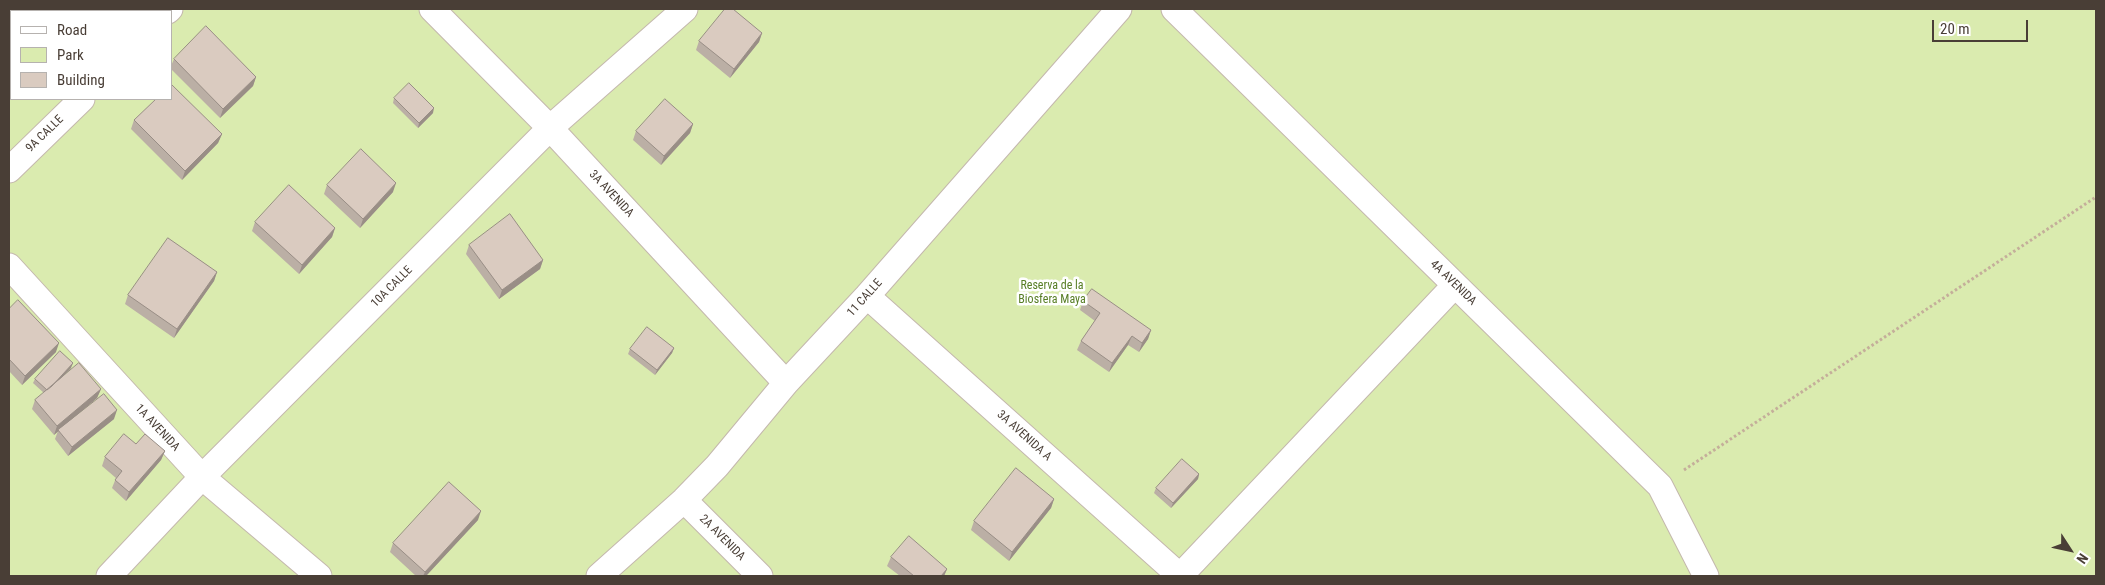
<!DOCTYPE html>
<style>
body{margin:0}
#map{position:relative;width:2105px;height:585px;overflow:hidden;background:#f5efe8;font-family:"Roboto Condensed",sans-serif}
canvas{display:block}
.frame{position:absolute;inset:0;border:10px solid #493e36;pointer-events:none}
.legend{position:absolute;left:10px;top:10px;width:162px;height:90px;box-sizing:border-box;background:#fff;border:1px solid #b6b2af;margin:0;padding:6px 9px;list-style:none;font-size:15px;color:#493e36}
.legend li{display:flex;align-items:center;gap:10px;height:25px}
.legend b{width:25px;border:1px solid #b6b2af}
.north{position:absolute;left:2045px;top:525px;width:50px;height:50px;-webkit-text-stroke:4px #fff;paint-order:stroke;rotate:125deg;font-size:14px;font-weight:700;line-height:20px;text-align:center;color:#493e36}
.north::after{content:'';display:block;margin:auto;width:18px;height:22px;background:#493e36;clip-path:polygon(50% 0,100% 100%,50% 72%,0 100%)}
.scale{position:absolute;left:1932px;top:20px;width:96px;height:22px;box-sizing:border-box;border:2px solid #493e36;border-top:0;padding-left:6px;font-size:15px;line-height:18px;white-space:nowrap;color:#493e36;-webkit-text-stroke:4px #fff;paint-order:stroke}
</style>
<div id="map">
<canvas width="2105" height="585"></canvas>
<div class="frame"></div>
<ul class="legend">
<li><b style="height:6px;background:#fff"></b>Road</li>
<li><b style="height:14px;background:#daebaf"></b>Park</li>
<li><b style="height:14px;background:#dacbc0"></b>Building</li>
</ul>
<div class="north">N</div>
<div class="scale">20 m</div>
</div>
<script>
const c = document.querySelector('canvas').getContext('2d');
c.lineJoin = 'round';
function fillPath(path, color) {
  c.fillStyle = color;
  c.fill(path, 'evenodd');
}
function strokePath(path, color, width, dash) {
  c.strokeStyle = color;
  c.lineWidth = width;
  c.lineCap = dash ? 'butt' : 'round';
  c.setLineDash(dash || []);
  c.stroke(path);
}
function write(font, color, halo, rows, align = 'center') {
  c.font = font + ' "Roboto Condensed",sans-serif';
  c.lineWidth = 5;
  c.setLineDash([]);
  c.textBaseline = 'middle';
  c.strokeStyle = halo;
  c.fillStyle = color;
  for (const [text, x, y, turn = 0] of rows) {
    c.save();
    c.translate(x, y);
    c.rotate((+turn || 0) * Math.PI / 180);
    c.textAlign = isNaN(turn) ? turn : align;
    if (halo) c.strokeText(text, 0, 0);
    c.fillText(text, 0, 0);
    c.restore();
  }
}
fillPath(new Path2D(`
 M9,9H2096V576H9ZM11,11H171V99H11Z`), '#daebaf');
const street = new Path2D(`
 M432,9L550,128L786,383
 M1174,9L1660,486L1706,576
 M168,11L170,9
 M9,170L82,99
 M9,266L202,477L319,576
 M867,296L1180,576
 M684,500L760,576
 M109,576L202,477L550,128L685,9
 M599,576L684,500L717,466L786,383L867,296L1119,9
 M1180,576L1455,285`);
strokePath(street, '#c4b8ad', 27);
strokePath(new Path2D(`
 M1684,470L2096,197`), '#c4ae9a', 3, [2.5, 2.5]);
strokePath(street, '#fff', 25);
fillPath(new Path2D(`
 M762,33L759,42L730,78L696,50L699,41Z
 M174,59L256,77L253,86L220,118L171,69V66Z
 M394,98L433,113L418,128L393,103Z
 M134,120L222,134L218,143L182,180L131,129Z
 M693,124L690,133L661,165L633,140L636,131Z
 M327,185L393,192L360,228L324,194Z
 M255,222L335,228L332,237L299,274L252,231Z
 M469,245L543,260L540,269L499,299L466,254Z
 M217,272L214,281L174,338L125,304L128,295Z
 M1083,301L1151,330L1148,339L1139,352L1128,345L1109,372L1077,350L1081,341L1095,321L1080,310Z
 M9,309L56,352L22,385L9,371Z
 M674,348L672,353L655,375L628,354L630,349Z
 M71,368L63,376L101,389L97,398L72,419H114L68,456L55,439L58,431L54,435L32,409L35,400L44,393L33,383L35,379Z
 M136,444L165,451L161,460L126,501L112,488L116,478L102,466L105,457Z
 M1199,474L1198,479L1171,508L1154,493L1156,488Z
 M1054,499L1051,508L1009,561L971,530L974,521Z
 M478,520L426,576H416L390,552L393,543Z
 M891,557L947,569L944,576H900L887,566Z`), '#bbafa5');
fillPath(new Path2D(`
 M762,33L759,42L730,78L734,69Z
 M256,77L253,86L220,118L223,109Z
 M434,108L433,113L418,128L419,123Z
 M693,124L690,133L661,165L664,156Z
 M222,134L218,143L182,180L185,171Z
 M396,183L393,192L360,228L363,219Z
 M335,228L332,237L299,274L302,265Z
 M543,260L540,269L499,299L502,290Z
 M217,272L214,281L174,338L177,329Z
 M1151,330L1148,339L1139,352L1142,343Z
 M1132,336L1128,345L1109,372L1112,363Z
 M59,343L56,352L22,385L25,376Z
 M674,348L672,353L655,375L657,370Z
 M73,363L71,368L46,395L48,390Z
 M101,389L97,398L54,435L57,426Z
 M117,410L114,419L68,456L72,447Z
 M165,451L161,460L126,501L129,492Z
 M1199,474L1198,479L1171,508L1173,503Z
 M1054,499L1051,508L1009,561L1012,552Z
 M481,511L478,520L426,576H423L425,572Z
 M947,569L944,576H941Z`), '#998e86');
const building = new Path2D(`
 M725,9H733L762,33L734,69L699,41Z
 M206,26L256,77L223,109L174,59Z
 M409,83L434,108L419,123L394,98Z
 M171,84L222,134L185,171L134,120L156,99H171Z
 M665,99L693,124L664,156L636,131Z
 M361,149L396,183L363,219L327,185Z
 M289,185L335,228L302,265L255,222Z
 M510,214L543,260L502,290L469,245Z
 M168,238L217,272L177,329L128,295Z
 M1092,289L1151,330L1142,343L1132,336L1112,363L1081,341L1100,313L1083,301Z
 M18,300L59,343L25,376L9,359V309Z
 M647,327L674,348L657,370L630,349Z
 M60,351L73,363L52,386L47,390L35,379Z
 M79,363L101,389L57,426L35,400Z
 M104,394L117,410L72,447L58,430Z
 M124,434L136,444L145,434L165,451L129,492L115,480L122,471L105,457Z
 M1182,459L1199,474L1173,503L1156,488Z
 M1016,468L1054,499L1012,552L974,521Z
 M449,482L481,511L425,572L393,543Z
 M909,536L947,569L941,576H914L891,557Z`);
fillPath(building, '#dacbc0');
strokePath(building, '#998e86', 1);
write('12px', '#493e36', '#fff', [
 ["9A CALLE",45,134,-44],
 ["3A AVENIDA",611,194,47],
 ["4A AVENIDA",1453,283,44],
 ["10A CALLE",392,287,-45],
 ["11 CALLE",865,298,-48],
 ["1A AVENIDA",157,428,47],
 ["3A AVENIDA A",1024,436,42],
 ["2A AVENIDA",722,538,45]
]);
write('12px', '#577e25', '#fff', [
 ["Reserva de la",1052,286],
 ["Biosfera Maya",1052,300]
]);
</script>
